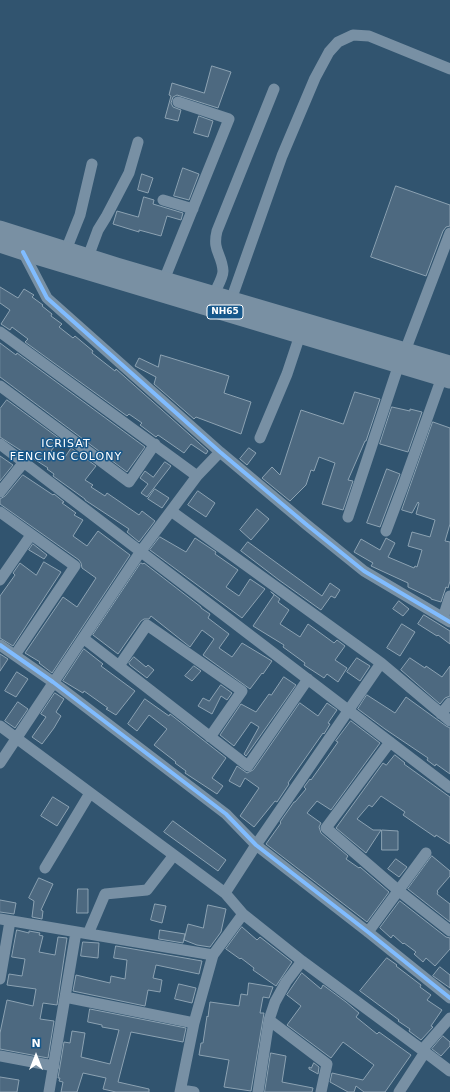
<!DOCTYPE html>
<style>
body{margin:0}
#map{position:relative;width:450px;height:1092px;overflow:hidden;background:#31546f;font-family:"DejaVu Sans",sans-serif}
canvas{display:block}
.north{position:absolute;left:16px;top:1036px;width:40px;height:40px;-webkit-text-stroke:3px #16578a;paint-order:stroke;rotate:0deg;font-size:11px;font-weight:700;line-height:16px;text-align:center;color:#fff}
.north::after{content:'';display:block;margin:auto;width:14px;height:18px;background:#fff;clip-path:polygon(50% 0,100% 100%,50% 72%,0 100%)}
</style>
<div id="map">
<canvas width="450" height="1092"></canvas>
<div class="north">N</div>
</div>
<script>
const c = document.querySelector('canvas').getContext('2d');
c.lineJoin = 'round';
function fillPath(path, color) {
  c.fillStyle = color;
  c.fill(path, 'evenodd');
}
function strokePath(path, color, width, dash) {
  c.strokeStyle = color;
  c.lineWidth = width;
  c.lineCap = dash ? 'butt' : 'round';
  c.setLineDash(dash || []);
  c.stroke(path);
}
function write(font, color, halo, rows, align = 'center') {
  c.font = font + ' "DejaVu Sans",sans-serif';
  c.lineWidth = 3;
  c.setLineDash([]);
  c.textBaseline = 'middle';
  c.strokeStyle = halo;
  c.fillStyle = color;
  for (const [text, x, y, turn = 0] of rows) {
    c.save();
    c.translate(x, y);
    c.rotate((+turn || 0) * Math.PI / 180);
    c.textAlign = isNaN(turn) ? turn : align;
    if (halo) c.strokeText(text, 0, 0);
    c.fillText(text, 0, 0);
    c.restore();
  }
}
const building = new Path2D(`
 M212,66L231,72L218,108L177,95L173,97L171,103L173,107L181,110L178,121L165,118L171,96L169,95L172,83L204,93Z
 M199,116L213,121L208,137L194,133Z
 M183,168L199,174L189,200L174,196Z
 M142,174L153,178L148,193L138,190Z
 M396,186L450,205V226L446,227L443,231L426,276L371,257Z
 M144,197L154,200L153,204L183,213L181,220L167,216L161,236L139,230V232L113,224L117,211L138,217Z
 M0,287L18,298L24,289L34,295L32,297L43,305L42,306L52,314L51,316L62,324L59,327L73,338L75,336L93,351L92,353L115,371L116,369L208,451L206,454L191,444L184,453L158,435L156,437L140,425L142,423L129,414L127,416L25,342L28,339L12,327L10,330L1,324L10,310L0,303Z
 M0,343L16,355L17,353L145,447L127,472L0,377Z
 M161,355L229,376L224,393L251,402L241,434L196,417L194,419L154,384L156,377L135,366L139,358L158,367Z
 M355,392L380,399L366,441H365L348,480L353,481L343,510L322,504L335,463L319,457L314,471L311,470L306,485L290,501L262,478L272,467L280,475L301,410L343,424Z
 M7,400L60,439L51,451L63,460L71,448L96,466L85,480L93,485L91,487L105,496L107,493L139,515L142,511L155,521L139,542L127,532L129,529L85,500V499L53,476L54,474L47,469L48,468L0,437V409Z
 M392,407L410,411V409L422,412L408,452L380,444Z
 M433,422L450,428V524L445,541L450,542V581L448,588L446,587L441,602L431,599V598L408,587V583L371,566L373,563L354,552L361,539L380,550L386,538L395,543L388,557L414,568L415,566L417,567L422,550L408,546L412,532L430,537L435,520L416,514L419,503L418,502L412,513L402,510Z
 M249,448L256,453L247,465L240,459Z
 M0,456L13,465L0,481Z
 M165,462L171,466L147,497L141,493L148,484L140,478L145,471L153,477Z
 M387,469L400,474L380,527L367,523Z
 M23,475L53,495L54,494L64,502L62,503L76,513L74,515L83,520L73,536L87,546L98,531L130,555L52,673L39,663L40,662L25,653L63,597L77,607L96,578L82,568L81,563L79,560L0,504V499L5,496Z
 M155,489L169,498L162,508L148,499Z
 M198,491L215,503L206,517L188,505Z
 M257,509L269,519L251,540L240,530Z
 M160,537L186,552L195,538L216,552L215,554L238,570L226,587L239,596L250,579L265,589L242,618L150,550Z
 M248,542L322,596L330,583L340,590L335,598L331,596L321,610L279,580L241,551Z
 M33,544L47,555L44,559L29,550Z
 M44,562L61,572L13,646L0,638V596L15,575L13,573L20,563L36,575Z
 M141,563L143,564L144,563L201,607V608L210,614L208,618L229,634L219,648L232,657L242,643L272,661L263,674L262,673L250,689L203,655L214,639L202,630L190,647L151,616L149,619H144L141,621L118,654L93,635Z
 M271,592L280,599L278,602L289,610L280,624L300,637L308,624L334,643L337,640L345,646L335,660L347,668L338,682L327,674L324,678L304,665L305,663L283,647L284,645L253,626L274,595Z
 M399,601L409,609L403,616L393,609Z
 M424,615L450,631V644L438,635L437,636L418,624Z
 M402,624L415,632L400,656L387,648Z
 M84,649L103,664L101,666L135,691L116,715L106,709L108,708L84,691L83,693L63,681Z
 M0,654L8,659L0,671Z
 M134,657L146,667L148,665L154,670L147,678L130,665L129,663Z
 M357,658L370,666L360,681L347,672Z
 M410,658L425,668L426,666L442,677L450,666V696L445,698L440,704L401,670Z
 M194,666L201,671L192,681L185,676Z
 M17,672L28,679L16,697L5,691Z
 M284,677L296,685L246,756L244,754L259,727L251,722L234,746L220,735L241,704L256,712L269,694L271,695Z
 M221,685L232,693L227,700L221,696L212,714L198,706L203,698L209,701Z
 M55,693L64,699L56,712L61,716L54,728L42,744L32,737L46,717L41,714Z
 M367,695L395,713L406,697L446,726L450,728V774L436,764L435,766L427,760L428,758L385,729L358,709Z
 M145,699L169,716L170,714L226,758L212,778L223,786L217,794L185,773L186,771L175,763L176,762L154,745L167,729L149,715L137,731L128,724Z
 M18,702L28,709L15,728L5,721Z
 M300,703L318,716L327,703L337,710L328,723L330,724L324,734L323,733L288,783L289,784L277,802L275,801L254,827L240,816L259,788L245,778L240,787L229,781L237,766L247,773L253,770Z
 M351,721L380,743L331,810L317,801L307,813L321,823L319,827L321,833L348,856L346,859L359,868L360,867L389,892L367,922L266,844L281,823L280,822L294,802H295L306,789L304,787L310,779L311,780L331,752L338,742L336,741Z
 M395,755L405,763L404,764L450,797V844L436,835L435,837L403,815L405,812L381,796L372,807L369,805L357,819L373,830H381L366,853L336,828L383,763L386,765Z
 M53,797L69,807L57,826L41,816Z
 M173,821L226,860L218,871L164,832Z
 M382,830L398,831V850H382Z
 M432,856L450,871V876L437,891L438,892L437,894L450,904V922L408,889Z
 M396,859L407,867L399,877L388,869Z
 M39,878L53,884L41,910L43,911L42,919L32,917L34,901L29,898Z
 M78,889H88V913H77Z
 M0,900L16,903L14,914L0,912Z
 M400,901L446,937L450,938V949L435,966L426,958L423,962L414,954L416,952L404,943L403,944L393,935L391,938L380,928Z
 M155,904L166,906L162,923L151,920Z
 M208,905L226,909L221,932L210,947L197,945L184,940L188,924L203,928Z
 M242,927L257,940L260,937L292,962L276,986L253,970L254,968L241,958L240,959L226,949Z
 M17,930L29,933V931L40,933L39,935L43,936L39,952L55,955L58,937L67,938L57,1005L43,1003L40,1019L54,1021L48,1058L0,1049V1033L7,1000L33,1006L36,989L7,985L9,974L22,976L25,959L12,957Z
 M160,930L185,934L183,943L159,939Z
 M83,942L99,943L98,958L81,956Z
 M116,946L202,961L199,974L156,965L153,978L162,980L160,992L148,990L145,1006L73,991L76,975L110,983L111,976L125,979L127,960L114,958Z
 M387,958L397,965L396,966L421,985L420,987L431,995L427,1000L442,1010L431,1026L433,1027L421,1040L409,1031L410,1029L398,1021L399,1020L360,991Z
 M440,967L450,975V988L433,976Z
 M302,973L321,989L323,985L346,1002L359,1013L356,1017L377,1034L379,1032L411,1055L385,1092H364L356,1086L354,1092H348L330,1082L332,1073L363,1080L374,1065L343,1042L331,1058L287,1025L301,1006L287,995Z
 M249,983L273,987L269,998L263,997L260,1013H264L251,1091L224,1087L229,1060L199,1055L201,1043H203L207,1016L208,1017L210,1002L239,1006L241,994L247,995Z
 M179,984L196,988L192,1003L175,999Z
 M90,1009L186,1028L183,1042L131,1032L118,1082L149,1089V1092H116L103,1089L106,1078L83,1073L77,1092H61L63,1082L59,1081L60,1078H58L64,1042L70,1043L72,1031L85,1033L81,1057L110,1064L119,1030L102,1027V1025L88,1022Z
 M443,1036L450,1042V1046L441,1056L432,1049Z
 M271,1053L286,1056L282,1082L313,1088L312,1092H265Z
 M314,1063L319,1067L318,1074L309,1069V1067L311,1068Z
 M0,1077L19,1080L17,1092H0Z`);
fillPath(building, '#4d6980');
strokePath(building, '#8ca2b2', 1);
strokePath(new Path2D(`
 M163,200L193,209
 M66,250L80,215L92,164
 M23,252L47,298L220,452L307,525L364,571L450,622
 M88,257L98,230L106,217L129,173L138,142
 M164,280L229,119L178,102
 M214,294C217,287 223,278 223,271C222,254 212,251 217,231L274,89
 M231,300L282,156L315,78L329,52L338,42L353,35L369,36L450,69
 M0,332L197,476
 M405,351L450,233
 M0,386L129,482L155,444
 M260,438L287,374L300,335
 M0,444L450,788
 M0,492L24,462
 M171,511L381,663L450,721
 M0,512L75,566L15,655
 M348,517L399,364
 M386,531L403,486L442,377
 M0,580L31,535
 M443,618L450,596
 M83,638L248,766L308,679
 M0,645L53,682L226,814L256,845L368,932L450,998
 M119,666L147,625L242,691L210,737
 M441,714L450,703
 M0,726L225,893L243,914L302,961L425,1052L450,1071
 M390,742L326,828L399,891L450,931
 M0,763L141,551L197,476L220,452
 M45,868L90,793
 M225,893L256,845L381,663
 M0,919L213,955
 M368,932L426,853
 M88,934L105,894L147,890L174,855
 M0,979L10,921
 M65,997L194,1023
 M269,1020L327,1064L321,1092
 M422,1050L450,1018
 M0,1056L54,1066
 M181,1090L194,1092
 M49,1092L76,932
 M180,1092L194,1023L213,955L243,914
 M258,1092L269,1020L275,1002L286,982L302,961
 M399,1092L425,1052`), '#7890a4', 11);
strokePath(new Path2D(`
 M0,229L117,266L450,364
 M0,244L33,255L450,380`), '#7990a3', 17);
strokePath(new Path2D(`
 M23,252L47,298L220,452L307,525L364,571L450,622
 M0,645L53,682L226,814L256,845L368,932L450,998`), '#80bcff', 4);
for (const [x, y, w] of [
 [225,312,36]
]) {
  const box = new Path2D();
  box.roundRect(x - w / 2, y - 7, w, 14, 3);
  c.fillStyle = '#16578a';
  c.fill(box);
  strokePath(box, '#fff', 1);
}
write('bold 9px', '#fff', null, [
 ["NH65",225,312]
]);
c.letterSpacing = '1px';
write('11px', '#fff', '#16578a', [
 ["ICRISAT",66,444],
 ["FENCING COLONY",66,457]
]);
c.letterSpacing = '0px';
</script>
